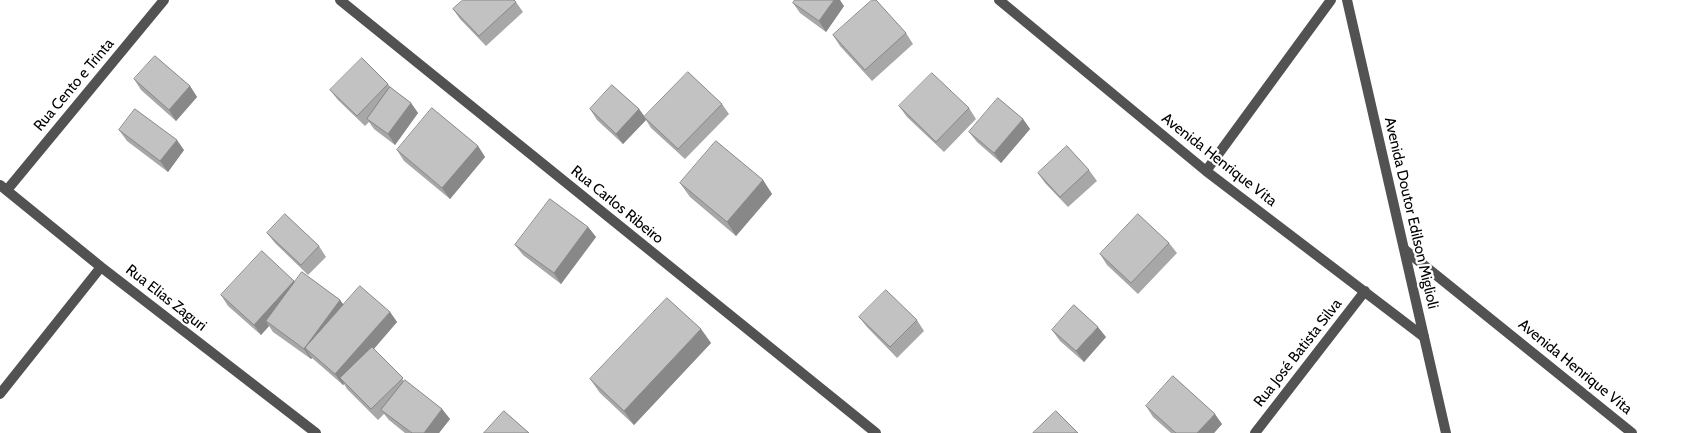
<!DOCTYPE html>
<meta charset="utf-8">
<style>
body{margin:0}
canvas{display:block;background:#fff}
</style>
<canvas width="1706" height="433"></canvas>
<script>
const c = document.querySelector('canvas').getContext('2d');
c.lineJoin = 'round';
function strokePath(path, color, width, dash) {
  c.strokeStyle = color;
  c.lineWidth = width;
  c.lineCap = dash ? 'butt' : 'round';
  c.setLineDash(dash || []);
  c.stroke(path);
}
function fillPath(path, color) {
  c.fillStyle = color;
  c.fill(path, 'evenodd');
}
function write(font, color, halo, rows, align = 'center') {
  c.font = font + ' Cabin,sans-serif';
  c.lineWidth = 4.5;
  c.setLineDash([]);
  c.textBaseline = 'middle';
  c.strokeStyle = halo;
  c.fillStyle = color;
  for (const [text, x, y, turn = 0] of rows) {
    c.save();
    c.translate(x, y);
    c.rotate((+turn || 0) * Math.PI / 180);
    c.textAlign = isNaN(turn) ? turn : align;
    if (halo) c.strokeText(text, 0, 0);
    c.fillText(text, 0, 0);
    c.restore();
  }
}
strokePath(new Path2D(`
 M340,0L876,433
 M999,0L1206,171L1424,337
 M1206,171L1331,0
 M0,185L101,267L316,433
 M7,190L164,0
 M1405,250L1632,433
 M0,394L101,267
 M1255,433L1365,291`), '#525252', 10);
strokePath(new Path2D(`
 M1347,0L1446,433`), '#525252', 10);
fillPath(new Path2D(`
 M516,2L523,12L486,46L460,19L453,9Z
 M793,3L844,6L826,32L800,13Z
 M906,33L913,44L872,81L840,46L833,35Z
 M134,79L190,86L197,97L176,121L141,90Z
 M388,84L391,88L411,103L418,113L395,145L374,129L369,122L365,126L338,100L330,90Z
 M722,104L729,114L685,159L651,128L646,120L623,144L597,120L590,109H639L645,117Z
 M899,106L969,108L976,119L944,152L907,117Z
 M1023,119L1030,129L1001,163L977,142L969,132Z
 M119,130L184,150L168,172L127,141Z
 M478,146L485,157L450,199L404,161L397,150Z
 M1089,170L1097,181L1068,207L1045,183L1038,173Z
 M763,180L772,194L736,236L690,197L680,183Z
 M588,227L596,237L561,284L523,255L515,245Z
 M267,233L319,246L326,257L308,275L275,243Z
 M1169,243L1177,253L1138,294L1107,265L1100,254Z
 M294,281L295,282L340,300L343,304L390,312L397,322L374,349L404,381L442,409L450,419L439,433H405L389,420L384,414L378,420L347,389L344,384L343,385L312,358L311,359L273,332L269,326L261,335L228,306L221,295Z
 M859,317L917,320L924,331L897,358L867,327Z
 M701,329L711,343L634,425L600,393L590,379Z
 M1052,330L1106,337L1084,362L1060,341Z
 M1146,406L1222,424L1214,433H1171L1153,417Z`), '#a7a7a7');
fillPath(new Path2D(`
 M834,0H840L844,6L826,32L819,21Z
 M190,86L197,97L176,121L169,110Z
 M411,103L418,113L395,145L388,134Z
 M639,109L646,119L644,117L646,120L623,144L616,134Z
 M1023,119L1030,129L1001,163L994,153Z
 M177,140L184,150L168,172L160,161Z
 M478,146L485,157L450,199L442,188Z
 M763,180L772,194L736,236L727,222Z
 M588,227L596,237L561,284L554,273Z
 M294,281L301,291L266,321L269,326L261,335L254,325Z
 M340,300L347,310L305,348L312,358L311,359L304,349Z
 M390,312L397,322L344,383L340,378L344,384L343,385L335,374Z
 M1098,327L1106,337L1084,362L1076,351Z
 M701,329L711,343L634,425L624,411Z
 M442,409L450,419L439,433H424Z
 M1215,414L1222,424L1214,433H1197Z`), '#888');
const building = new Path2D(`
 M463,0H514L516,2L479,36L453,9Z
 M795,0H834L819,21L793,3Z
 M872,0H876L906,33L865,70L833,35Z
 M155,56L190,86L169,110L134,79Z
 M362,58L388,84L357,116L330,90Z
 M688,72L722,104L678,149L644,117Z
 M932,73L969,108L936,142L899,106Z
 M612,85L639,109L616,134L590,109Z
 M390,87L411,103L388,134L367,119Z
 M998,98L1023,119L994,153L969,132Z
 M432,108L478,146L442,188L397,150Z
 M135,109L177,140L160,161L119,130Z
 M716,141L763,180L727,222L680,183Z
 M1067,146L1089,170L1060,197L1038,173Z
 M550,199L588,227L554,273L515,245Z
 M285,214L319,246L301,265L267,233Z
 M1138,214L1169,243L1131,283L1100,254Z
 M262,251L294,281L254,325L221,295Z
 M302,272L340,300L304,349L266,321Z
 M360,286L390,312L335,374L305,348Z
 M886,290L917,320L890,347L859,317Z
 M667,298L701,329L624,411L590,379Z
 M1074,305L1098,327L1076,351L1052,330Z
 M372,347L403,378L371,409L340,378Z
 M1173,376L1215,414L1197,433H1176L1146,406Z
 M405,380L442,409L424,433H412L381,410Z
 M504,411L529,433H484Z
 M1056,411L1078,433H1033Z`);
fillPath(building, '#c2c2c2');
strokePath(building, '#888', 1);
write('15px', '#000', '#fff', [
 ["Rua Cento e Trinta",74,85,-50],
 ["Avenida Henrique Vita",1219,160,38],
 ["Rua Carlos Ribeiro",617,205,39],
 ["Avenida Doutor Edilson Miglioli",1411,213,77],
 ["Rua Elias Zaguri",166,298,38],
 ["Rua José Batista Silva",1298,353,-52],
 ["Avenida Henrique Vita",1575,367,39]
]);
</script>
